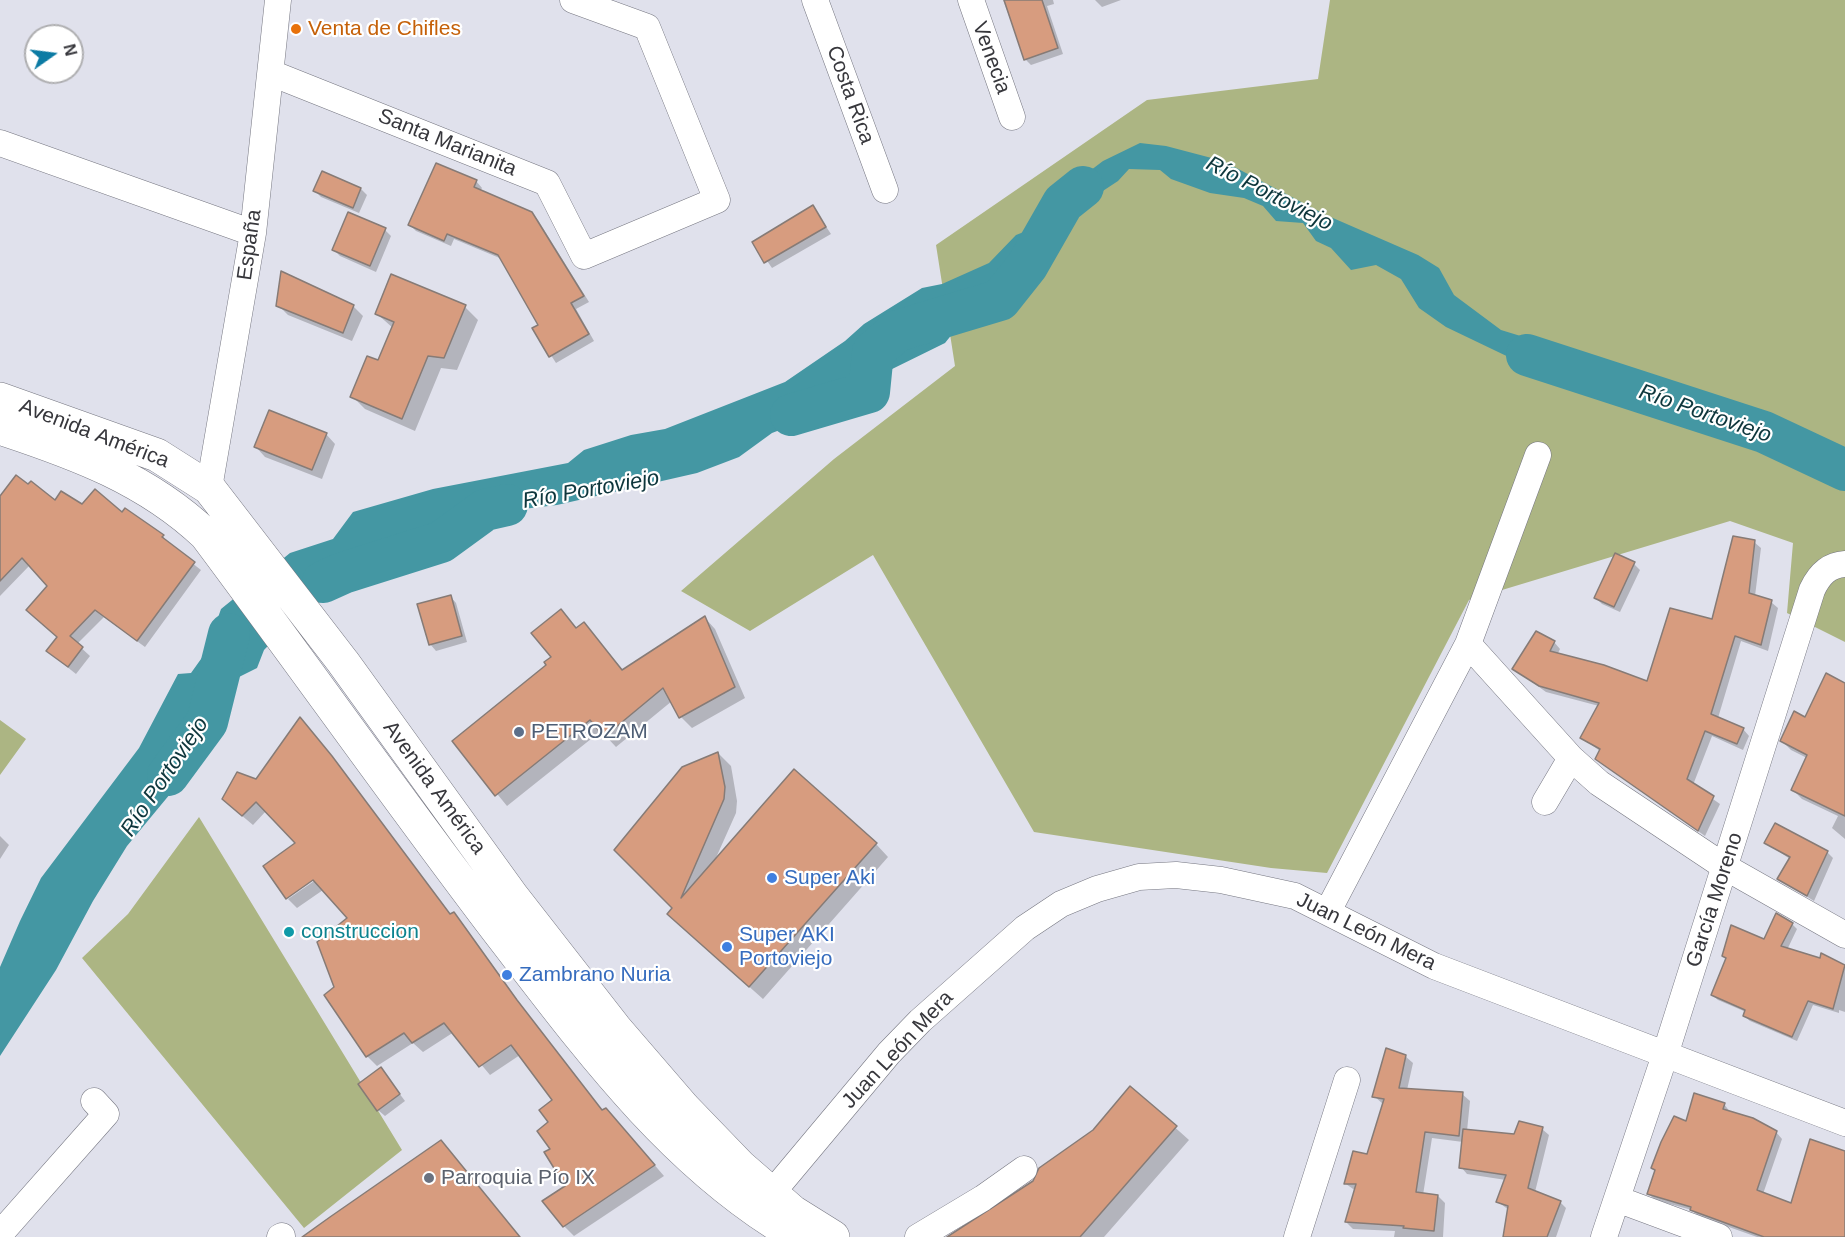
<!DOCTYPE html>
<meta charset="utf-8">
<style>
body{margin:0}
#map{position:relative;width:1845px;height:1237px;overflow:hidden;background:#e0e1ec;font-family:Arial,sans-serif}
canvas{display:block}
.north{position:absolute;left:24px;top:24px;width:60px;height:60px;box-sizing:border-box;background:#fff;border:2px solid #afafb1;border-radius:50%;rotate:76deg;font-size:16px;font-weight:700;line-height:24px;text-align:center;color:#37373c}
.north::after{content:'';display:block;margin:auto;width:21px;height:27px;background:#0c7ba4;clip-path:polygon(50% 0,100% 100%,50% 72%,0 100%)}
</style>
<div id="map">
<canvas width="1845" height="1237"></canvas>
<div class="north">N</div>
</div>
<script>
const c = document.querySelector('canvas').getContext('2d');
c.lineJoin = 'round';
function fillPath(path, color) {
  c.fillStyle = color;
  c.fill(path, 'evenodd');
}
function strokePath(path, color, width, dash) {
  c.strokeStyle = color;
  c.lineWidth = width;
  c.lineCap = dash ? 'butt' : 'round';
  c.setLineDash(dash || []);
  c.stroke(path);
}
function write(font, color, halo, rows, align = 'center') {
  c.font = font + ' Arial,sans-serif';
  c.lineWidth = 4.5;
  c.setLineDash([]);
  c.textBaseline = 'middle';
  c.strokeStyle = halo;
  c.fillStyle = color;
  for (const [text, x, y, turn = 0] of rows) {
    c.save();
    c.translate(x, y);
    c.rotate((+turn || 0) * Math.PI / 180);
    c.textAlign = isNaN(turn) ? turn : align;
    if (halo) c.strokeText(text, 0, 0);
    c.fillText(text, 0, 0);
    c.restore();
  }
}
fillPath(new Path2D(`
 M1330,0H1845V642L1787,613L1793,543L1730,521L1469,600L1327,873L1271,868L1034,832L873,555L750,631L681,591L834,459L955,366L936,245L1147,100L1318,79Z
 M0,720L26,739L0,775Z
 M199,817L402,1150L304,1228L82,958L128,914Z`), '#acb583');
fillPath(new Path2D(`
 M1140,143L1166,146L1223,161L1326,215L1418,255L1439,268L1454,295L1501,330L1576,353L1612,370L1542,373L1446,327L1419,308L1401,279L1376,265L1351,270L1331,248L1316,241L1303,223L1276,221L1263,206L1244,198L1210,193L1171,179L1160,170L1129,169L1118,181L1080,206L1065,222L1037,236L1031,249L1037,278L1002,277L973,300L957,328L945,343L884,373L821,414L772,433L739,457L697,473L557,505L523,509L487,524L439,534L389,550L364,575L319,593L264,650L257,668L239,677L226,680L205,697L200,717L204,753L127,846L93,901L56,970L0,1056V967L20,921L41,878L139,748L178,674L191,673L206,652L221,609L290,553L333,539L353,512L433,489L568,463L584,450L631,435L665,429L785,382L845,341L864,324L922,288L942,284L989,263L1016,235L1029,230L1045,205L1103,161Z`), '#4497a3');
fillPath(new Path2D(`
 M1003,0H1053L1054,4L1047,6L1063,54L1031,65L1025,59Z
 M1095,0H1121L1102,7Z
 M322,173L361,189L367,195L359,213L321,197L315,191Z
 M476,181L482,188L480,191L532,214L538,220L589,302L576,309L594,341L556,363L534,329L540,326L502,259L454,239L451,246L416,231L409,224Z
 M813,207L831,234L772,268L754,242Z
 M385,230L391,236L376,272L340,256L334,250Z
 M278,305L353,306L363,316L352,341L288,315Z
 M465,307L478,320L457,370L441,368L415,431L365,409L352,396L379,362L393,328L376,313Z
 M326,434L335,444L322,479L265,457L256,447Z
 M0,499L56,502L122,515L125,510L163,536L169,545L201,570L145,647L104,617L77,644L90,656L76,674L56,658L59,638L49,586L30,565L0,596Z
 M1754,542L1761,548L1755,596L1771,602L1778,608L1768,651L1741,641L1718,718L1743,729L1749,736L1743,750L1712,736L1693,785L1720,804L1705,836L1597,759L1600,751L1582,738L1599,706L1546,692L1514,669L1554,642L1560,649L1557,655L1648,683L1713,621Z
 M1634,564L1640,570L1620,612L1602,604L1596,598Z
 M450,596L456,603L467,642L436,651L430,644Z
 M561,611L577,629L584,624L624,671L705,618L715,629L745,698L692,728L681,717L672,701L616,747L601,731L507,806L454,741L548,666L553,657Z
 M1845,685V839L1832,828L1838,816L1802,799L1793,790L1807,758L1791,750L1782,741Z
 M310,729L451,915L453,914L463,924L526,1012L603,1111L616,1120L664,1176L574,1236L564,1226L567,1186L552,1149L550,1122L554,1101L520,1055L490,1075L454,1032L423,1052L413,1043L377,1066L367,1056L326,995L336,988L349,919L323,890L297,908L288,899L320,877L297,843L266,811L253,825L234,809L257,781Z
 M718,753L731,766L737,801L736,813L715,860L876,844L888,857L763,999L681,926L674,908Z
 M0,836L9,845L0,859Z
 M1766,843L1827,852L1833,858L1814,901L1779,879L1790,859Z
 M1792,924L1797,929L1787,950L1821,960L1822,955L1845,968V1012L1839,1010V1013L1813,1005L1797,1041L1750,1021L1744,1016L1746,1012L1718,1000L1712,995L1727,959L1723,956L1765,941Z
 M1405,1056L1413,1063L1407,1090L1462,1094L1470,1101L1467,1131L1515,1136L1542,1129L1549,1135L1535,1192L1560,1202L1566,1208L1556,1237H1505L1509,1210L1498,1202L1506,1180L1467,1174L1461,1167L1463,1142L1432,1138L1423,1195L1438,1196L1445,1203L1443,1237H1394L1395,1231L1353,1229L1346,1222L1356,1191L1346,1184L1368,1156L1383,1104L1374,1096Z
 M381,1069L405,1101L385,1116L378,1110Z
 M1131,1088L1189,1140L1104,1237H950L1034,1182L1094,1131Z
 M1724,1104L1730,1112L1776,1132L1782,1139L1763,1194L1792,1205L1845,1158V1237H1757L1698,1216L1692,1210L1655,1200L1649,1194L1656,1171L1652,1168L1687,1123Z
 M441,1142L520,1237H304Z`), '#0003');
strokePath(new Path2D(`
 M1527,355L1764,432L1845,470
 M791,415L869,392L873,352L897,331L1000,300L1027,266L1063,203L1083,187
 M323,582L343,573L441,542L485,510L507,505
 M168,775L207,722L229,634`), '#4497a3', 42);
const building = new Path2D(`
 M1004,0H1042L1058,48L1024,60Z
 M436,163L477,180L474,187L532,212L584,296L571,303L589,334L549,357L532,328L538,325L498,255L447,234L444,241L408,225Z
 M322,171L361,188L353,208L313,191Z
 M813,205L826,227L764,263L752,242Z
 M348,212L386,228L370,266L332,250Z
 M281,271L354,305L343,333L276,306Z
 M391,274L466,305L444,358L428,356L402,419L350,397L367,356L378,360L394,322L375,314Z
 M269,410L327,433L312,470L254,447Z
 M16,475L28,484L31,481L55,500L61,491L82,504L95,489L122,512L125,508L164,535L162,537L195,562L137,641L95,610L70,636L83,647L68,667L46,651L57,637L26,610L47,586L22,558L0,581V496Z
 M1733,536L1755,540L1749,593L1772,600L1761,645L1735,636L1711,714L1744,728L1737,744L1705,731L1687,779L1714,796L1698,831L1595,759L1600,749L1580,738L1599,703L1539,686L1512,669L1536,631L1555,641L1550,651L1604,665L1647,681L1670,608L1712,619Z
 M1615,553L1635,562L1614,607L1594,598Z
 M451,595L462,636L429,645L417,604Z
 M561,609L576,628L584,622L622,670L705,616L735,687L679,718L663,688L604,737L590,720L495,796L452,741L546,665L544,662L551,657L531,633Z
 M1826,673L1845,683V816L1791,790L1807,755L1780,741L1794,711L1805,717Z
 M300,717L332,756L450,914L454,912L517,1000L602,1110L606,1108L655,1165L563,1227L542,1201L565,1186L544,1152L550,1149L537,1131L548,1122L539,1110L552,1100L511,1045L479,1067L444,1023L412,1043L404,1033L366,1057L324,995L334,987L317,942L347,918L313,880L286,899L263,866L295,843L256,802L242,816L222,799L237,772L256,779Z
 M718,752L725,787L724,799L681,898L794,769L877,843L749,987L667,914L672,908L614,850L682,767Z
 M1775,823L1828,851L1807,896L1777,879L1790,857L1764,843Z
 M1776,913L1793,923L1781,946L1820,958L1821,953L1845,965L1833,1009L1808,1001L1792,1037L1743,1016L1745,1010L1711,995L1726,958L1722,956L1731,925L1764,939Z
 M1386,1048L1406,1055L1399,1088L1463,1092L1459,1136L1425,1132L1416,1192L1438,1195L1434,1231L1403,1228L1404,1226L1345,1222L1356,1184H1344L1353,1151L1367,1154L1384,1099L1372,1097Z
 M381,1067L400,1094L377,1111L358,1084Z
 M1130,1086L1177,1126L1080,1237H947L1033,1181L1039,1168L1093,1130Z
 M1694,1093L1725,1103L1723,1109L1753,1118L1777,1131L1757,1190L1791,1203L1810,1139L1845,1151V1237H1764L1690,1210L1691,1207L1647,1194L1655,1170L1651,1168L1661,1142L1674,1116L1686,1121Z
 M1519,1121L1543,1127L1528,1188L1561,1201L1547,1237H1503L1508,1206L1496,1202L1506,1175L1459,1168L1463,1129L1514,1134Z
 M441,1140L520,1237H302L330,1217Z`);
fillPath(building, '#d79c7f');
strokePath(building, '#867b76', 1.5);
const street = new Path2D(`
 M815,0L885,190
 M971,0L1012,117
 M271,73L547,183L584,256L717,200L647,27L573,0
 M0,143L253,233
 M1538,455L1468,644L1571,758L1599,783L1725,867L1845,935
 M209,488L253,233L278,0
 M1545,802L1571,758
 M1328,911L1468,644
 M771,1194L889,1053L920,1021L1025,928L1061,904L1097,889L1139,877L1176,875L1221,880L1295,896L1434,966L1845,1123
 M1617,1199L1719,1237
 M0,1234L106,1114L94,1101
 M280,1237L282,1236
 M918,1237L983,1198L1024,1169
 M1297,1237L1347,1080
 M1604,1237L1665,1055L1812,590C1819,575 1828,565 1845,564`);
const secondary = new Path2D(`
 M0,399L157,455L209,488L343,662L512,896L615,1028L684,1108L740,1166L793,1212L833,1237
 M0,428C76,453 147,479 206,535C304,666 399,801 498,931C583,1041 669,1161 791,1233`);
strokePath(street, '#757680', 27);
strokePath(secondary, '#757680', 34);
strokePath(street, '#fff', 26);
strokePath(secondary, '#fff', 33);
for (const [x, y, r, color] of [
 [296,29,6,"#e8710a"],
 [519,732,6,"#5c6f8a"],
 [772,878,6,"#3f7fe0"],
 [289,932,6,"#0f9aa8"],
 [727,947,6,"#3f7fe0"],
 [507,975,6,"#3f7fe0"],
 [429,1178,6,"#6b7280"]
]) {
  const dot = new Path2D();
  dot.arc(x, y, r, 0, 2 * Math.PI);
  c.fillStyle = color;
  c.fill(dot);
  strokePath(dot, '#fff', 2);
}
write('21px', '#c56008', '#fff', [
 ["Venta de Chifles",308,29]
], 'left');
write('21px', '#37373c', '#fff', [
 ["Venecia",991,58,70],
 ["Costa Rica",850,95,70],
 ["Santa Marianita",447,143,22],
 ["España",250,245,-82],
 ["Avenida América",94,434,21],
 ["Avenida América",434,788,54],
 ["García Moreno",1715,900,-72],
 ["Juan León Mera",1366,932,26],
 ["Juan León Mera",898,1050,-47]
]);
write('21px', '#4e5e75', '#fff', [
 ["PETROZAM",531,732]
], 'left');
write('21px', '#366cbe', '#fff', [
 ["Super Aki",784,878],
 ["Super AKI",739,935],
 ["Portoviejo",739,959],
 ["Zambrano Nuria",519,975]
], 'left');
write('21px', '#0d838f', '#fff', [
 ["construccion",301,932]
], 'left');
write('21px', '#5b616d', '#fff', [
 ["Parroquia Pío IX",441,1178]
], 'left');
write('italic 22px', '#0e363c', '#fff', [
 ["Río Portoviejo",1269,194,27],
 ["Río Portoviejo",1705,414,19],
 ["Río Portoviejo",591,490,-10],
 ["Río Portoviejo",165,777,-56]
]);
</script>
